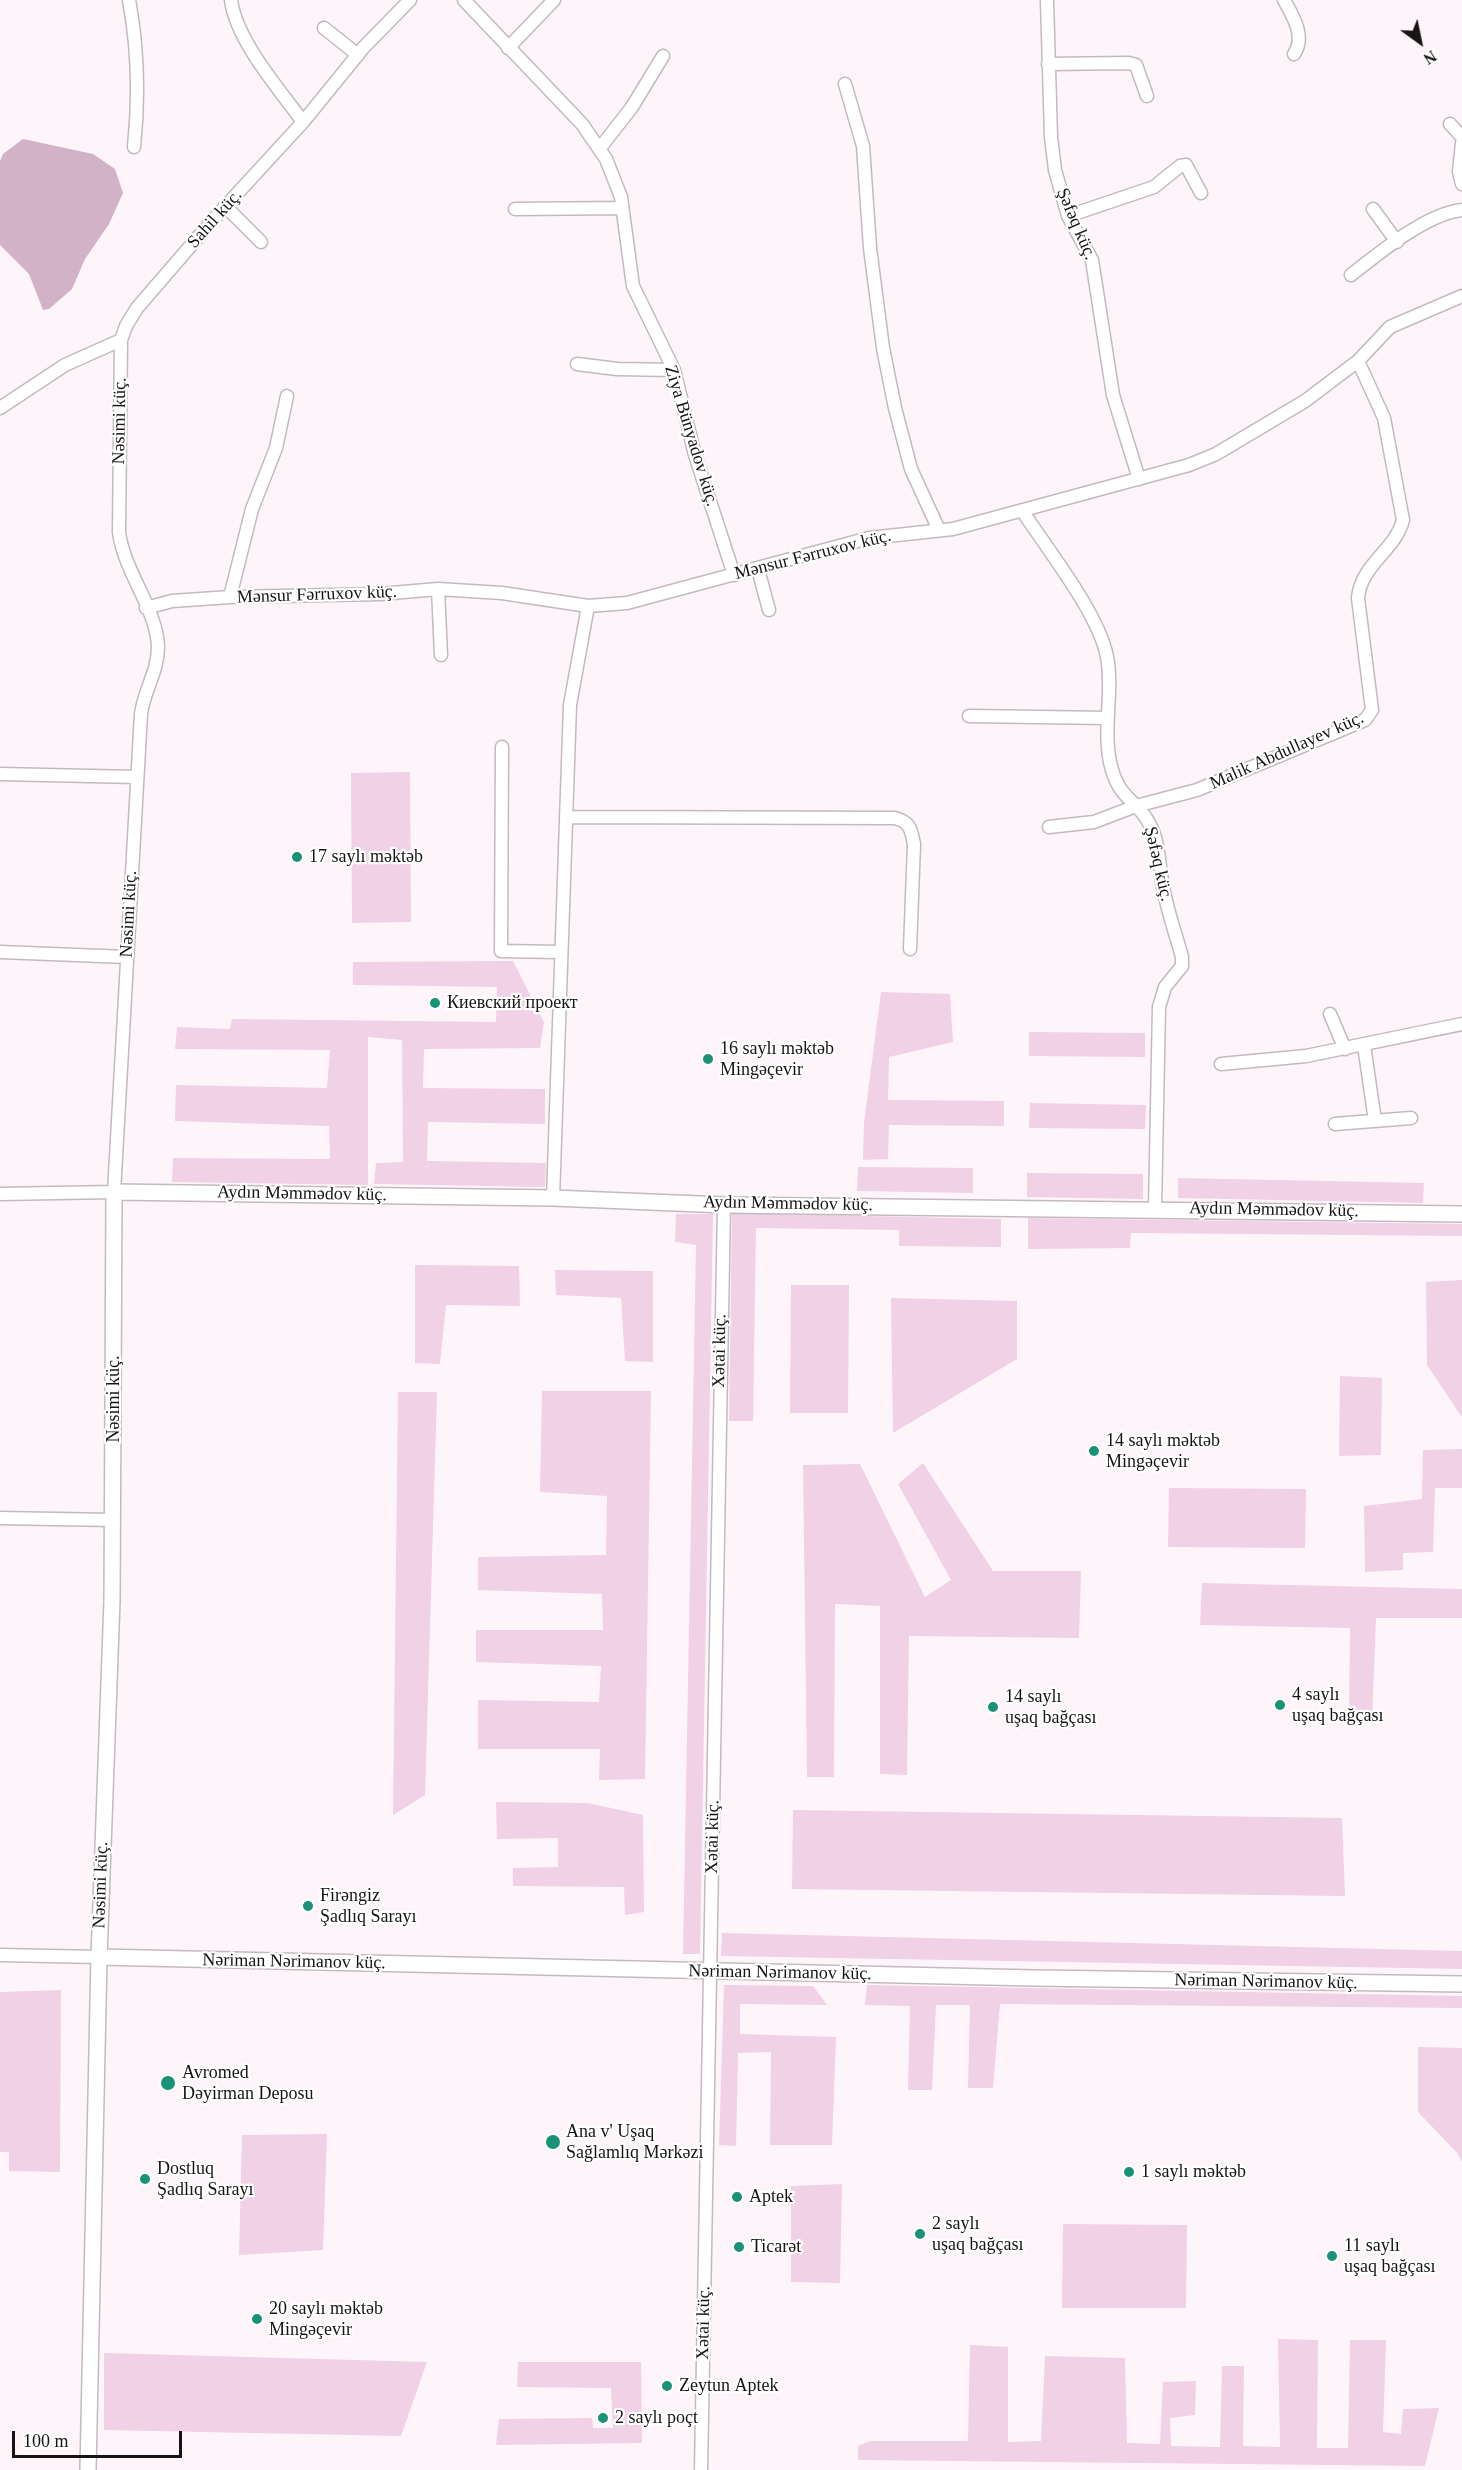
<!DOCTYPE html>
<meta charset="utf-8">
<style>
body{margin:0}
#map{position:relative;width:1462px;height:2470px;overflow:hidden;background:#fef5fb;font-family:Georgia,serif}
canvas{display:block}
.north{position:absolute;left:1390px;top:12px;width:60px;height:60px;-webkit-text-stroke:4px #fff;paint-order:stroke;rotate:147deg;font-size:16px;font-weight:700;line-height:24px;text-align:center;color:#171416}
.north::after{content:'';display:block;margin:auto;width:21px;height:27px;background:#171416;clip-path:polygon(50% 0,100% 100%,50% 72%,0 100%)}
.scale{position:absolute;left:12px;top:2431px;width:170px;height:27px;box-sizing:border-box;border:3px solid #171416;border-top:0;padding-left:8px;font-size:18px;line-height:21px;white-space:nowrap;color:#171416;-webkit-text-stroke:4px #fff;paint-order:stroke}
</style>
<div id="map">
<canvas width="1462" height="2470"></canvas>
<div class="north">N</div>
<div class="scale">100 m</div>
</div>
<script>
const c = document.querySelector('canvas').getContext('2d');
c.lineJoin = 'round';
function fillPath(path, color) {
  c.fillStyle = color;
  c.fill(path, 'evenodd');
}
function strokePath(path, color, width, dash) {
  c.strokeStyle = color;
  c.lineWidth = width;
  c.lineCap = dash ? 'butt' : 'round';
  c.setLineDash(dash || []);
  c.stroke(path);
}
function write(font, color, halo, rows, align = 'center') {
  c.font = font + ' Georgia,serif';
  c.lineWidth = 4.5;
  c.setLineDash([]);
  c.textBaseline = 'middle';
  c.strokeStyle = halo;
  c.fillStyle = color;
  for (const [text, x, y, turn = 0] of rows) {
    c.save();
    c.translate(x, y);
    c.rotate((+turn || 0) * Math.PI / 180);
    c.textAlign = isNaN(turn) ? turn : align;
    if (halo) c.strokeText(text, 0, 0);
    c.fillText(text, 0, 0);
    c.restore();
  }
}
fillPath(new Path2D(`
 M410,772L411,922L352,923L351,773Z
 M513,961L544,1022L540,1048L424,1049L423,1088L545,1089V1124L428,1122L427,1161L546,1163L545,1187L374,1184L376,1163L403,1162L402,1040L368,1037V1185L172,1182L173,1158L330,1159L329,1126L175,1121L176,1085L327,1088L330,1050L175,1049L177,1027L230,1029L232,1019L496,1022L497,987L353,985V962Z
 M881,992L950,994L953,1042L889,1057L888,1100L1004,1101V1126L889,1125L888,1159L863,1160L864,1123Z
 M1029,1032L1145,1033V1057L1029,1056Z
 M1030,1103L1146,1105L1145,1129L1029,1128Z
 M858,1167L973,1168V1193L857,1191Z
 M1027,1173L1143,1174V1199L1027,1197Z
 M1178,1178L1424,1183L1423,1203L1178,1198Z
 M732,1213L1001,1219V1247L899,1246V1230L756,1228L753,1421H729Z
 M676,1214H713L700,1954H683L696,1245L675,1242Z
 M1028,1218L1462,1224V1236L1131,1233L1130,1248L1028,1249Z
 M415,1265L519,1266L520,1306L446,1305L440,1364L415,1363Z
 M555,1270L653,1271V1362L625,1361L621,1298L556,1295Z
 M1462,1280V1416H1461L1427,1365L1426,1282Z
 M791,1285H849L848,1413H790Z
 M891,1298L1017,1301V1359L893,1433Z
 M1340,1376L1382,1378L1381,1455L1339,1456Z
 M542,1391H651L645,1779L599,1780L600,1749H478V1700L599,1702L601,1666L476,1662V1630H603L602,1594L478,1590V1557L606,1555L607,1496L540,1492Z
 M398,1392H437L425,1795L393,1815Z
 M1462,1449V1488H1435L1433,1552L1403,1553V1570L1365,1572L1364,1506L1422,1499L1423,1450Z
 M923,1463L993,1571H1081L1079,1638L909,1636L907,1775L880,1774V1606L835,1604L834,1777H807L803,1465L860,1464L925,1597L951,1580L898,1484Z
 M1169,1488L1306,1489L1305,1548L1168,1547Z
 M1202,1583L1462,1589V1618H1376L1372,1722L1349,1721L1350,1628L1200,1625Z
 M496,1802L588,1803L643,1815L644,1912L625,1915L624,1887L513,1886V1868L558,1867V1838L497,1839Z
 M793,1810L1342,1818L1345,1896L792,1889Z
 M722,1933L1462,1951V1969L721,1956Z
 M724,1985L813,1986L827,2005L740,2004V2034L836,2037L832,2145H770L771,2052L738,2053L736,2146L719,2145Z
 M867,1985L1462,1996V2008L1000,2004L993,2088H968L970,2005H936L932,2090H908L910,2006L865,2005Z
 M61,1990L60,2172L9,2171V2152H0V1992Z
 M1418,2047L1462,2048V2162L1458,2154L1418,2112Z
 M327,2134L323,2250L239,2255L242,2135Z
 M842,2184L840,2283L791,2282V2186Z
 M1063,2224L1187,2225L1186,2308H1062Z
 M1278,2339L1318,2340L1317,2448H1348L1350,2340H1386L1383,2432L1401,2434L1403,2409L1439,2408L1425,2466L858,2460V2446L870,2441H968L970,2345L1008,2347V2442L1041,2441L1045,2356L1125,2358L1127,2443L1160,2444L1163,2382L1196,2381L1195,2415L1170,2418L1171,2446L1220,2447L1222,2366H1244L1243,2446L1280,2447Z
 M104,2353L427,2362L401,2436L104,2430Z
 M518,2362H641L642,2443L496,2445L499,2419L592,2418L593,2428H613L611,2388L517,2387Z`), '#f1d1e5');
fillPath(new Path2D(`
 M23,139L93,154L115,169L123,193L109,224L85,259L72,289L49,309L43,310L29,274L0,245V161L3,154Z`), '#d1b2c6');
const minor = new Path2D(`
 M129,0C138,48 139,99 134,147
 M231,0C236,40 279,89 303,122
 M464,0L582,124L606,159L621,197L633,286L674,370L695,455L734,575
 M1047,0L1051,137L1055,170L1068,216L1092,260L1113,395L1139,479
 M1284,0C1293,16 1306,37 1294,54
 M324,28L358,55
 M508,48L554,0
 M1048,64L1129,63L1136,65L1147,96
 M845,84L863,146L870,248L883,348L895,408L911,469L939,530
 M1450,124L1462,137
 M1462,143L1459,172L1462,184
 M600,148L632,107L663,56
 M225,206L261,242
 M515,209L622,208
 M1373,209L1397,242
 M1068,216L1154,187L1180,166L1186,165L1201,193
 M1351,275C1379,253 1426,214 1462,210
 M577,364L617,369L674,370
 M0,408L65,365L121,340
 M1023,512C1048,550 1099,614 1107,657C1114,694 1101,733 1112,770C1121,801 1139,801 1150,825C1160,843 1159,871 1164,891C1168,913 1176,935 1182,957V966L1165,987L1159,1007L1155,1208
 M758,569L769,610
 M438,589L441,655
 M230,597L252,509L276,448L287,396
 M146,608L172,601L230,597L380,594L438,589L502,593L588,606L627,603L869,538L953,529L1189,465L1216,454L1305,401L1358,361L1390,327L1462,296
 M969,716L1107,718
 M502,747L501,951L559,952
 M0,774L136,777
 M567,817L895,818C910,822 911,829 914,844L910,949
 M1049,827L1094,822L1136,806L1197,790L1365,720L1372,710L1358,598C1361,564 1395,551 1403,520L1384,418L1358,361
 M0,952L127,957
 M1330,1014L1345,1049
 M1364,1045L1375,1121
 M1221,1064L1306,1056L1462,1024
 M1335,1124L1411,1118
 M0,1194L114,1192L141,714C144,690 158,672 158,647C157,609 124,572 119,532L121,340L126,326L137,308L212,221L303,122L364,47L410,0
 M553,1198L570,705L588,606
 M0,1518L113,1520
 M0,1955L99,1957
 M701,2470L724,1205`);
const tertiary = new Path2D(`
 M99,1957L1034,1978L1462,1984
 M88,2470L99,1957L112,1601L114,1192L553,1198L724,1205L1462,1214`);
strokePath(minor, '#c3babf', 15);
strokePath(tertiary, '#c3babf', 18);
strokePath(minor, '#fff', 12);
strokePath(tertiary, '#fff', 15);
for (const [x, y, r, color] of [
 [297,857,6,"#1a9277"],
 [435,1003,6,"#1a9277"],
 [708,1059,6,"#1a9277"],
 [1094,1451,6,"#1a9277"],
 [1280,1705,6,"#1a9277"],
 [993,1707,6,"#1a9277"],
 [308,1906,6,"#1a9277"],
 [168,2083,8,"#1a9277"],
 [553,2142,8,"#1a9277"],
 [1129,2172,6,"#1a9277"],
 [145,2179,6,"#1a9277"],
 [737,2197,6,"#1a9277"],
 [920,2234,6,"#1a9277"],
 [739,2247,6,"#1a9277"],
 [1332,2256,6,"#1a9277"],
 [257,2319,6,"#1a9277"],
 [667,2386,6,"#1a9277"],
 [603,2418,6,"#1a9277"]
]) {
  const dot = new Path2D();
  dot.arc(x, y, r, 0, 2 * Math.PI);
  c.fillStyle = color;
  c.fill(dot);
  strokePath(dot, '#fff', 2);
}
write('18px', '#171416', '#fff', [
 ["Sahil küç.",215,219,-48],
 ["Şəfəq küç.",1076,224,67],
 ["Nəsimi küç.",120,421,-89],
 ["Ziya Bünyadov küç.",691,436,73],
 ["Mənsur Fərruxov küç.",813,555,-14],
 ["Mənsur Fərruxov küç.",317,595,-2],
 ["Malik Abdullayev küç.",1287,751,-24],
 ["Şəfəq küç.",1158,864,77],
 ["Nəsimi küç.",129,914,-87],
 ["Aydın Məmmədov küç.",302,1194,1],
 ["Aydın Məmmədov küç.",788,1204,1],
 ["Aydın Məmmədov küç.",1274,1210,1],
 ["Xətai küç.",720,1351,-89],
 ["Nəsimi küç.",114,1399,-90],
 ["Xətai küç.",713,1837,-89],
 ["Nəsimi küç.",101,1885,-88],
 ["Nəriman Nərimanov küç.",294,1962,1],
 ["Nəriman Nərimanov küç.",780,1973,1],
 ["Nəriman Nərimanov küç.",1266,1982,1],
 ["Xətai küç.",704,2323,-89]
]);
write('18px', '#171416', '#fff', [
 ["17 saylı məktəb",309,857],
 ["Киевский проект",447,1003],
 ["16 saylı məktəb",720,1049],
 ["Mingəçevir",720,1070],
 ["14 saylı məktəb",1106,1441],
 ["Mingəçevir",1106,1462],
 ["4 saylı",1292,1695],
 ["uşaq bağçası",1292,1716],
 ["14 saylı",1005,1697],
 ["uşaq bağçası",1005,1718],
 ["Firəngiz",320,1896],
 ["Şadlıq Sarayı",320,1917],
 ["Avromed",182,2073],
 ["Dəyirman Deposu",182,2094],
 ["Ana v' Uşaq",566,2132],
 ["Sağlamlıq Mərkəzi",566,2153],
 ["Dostluq",157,2169],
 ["Şadlıq Sarayı",157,2190],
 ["1 saylı məktəb",1141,2172],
 ["Aptek",749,2197],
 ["2 saylı",932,2224],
 ["uşaq bağçası",932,2245],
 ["11 saylı",1344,2246],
 ["uşaq bağçası",1344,2267],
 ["Ticarət",751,2247],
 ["20 saylı məktəb",269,2309],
 ["Mingəçevir",269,2330],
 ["Zeytun Aptek",679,2386],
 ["2 saylı poçt",615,2418]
], 'left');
</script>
